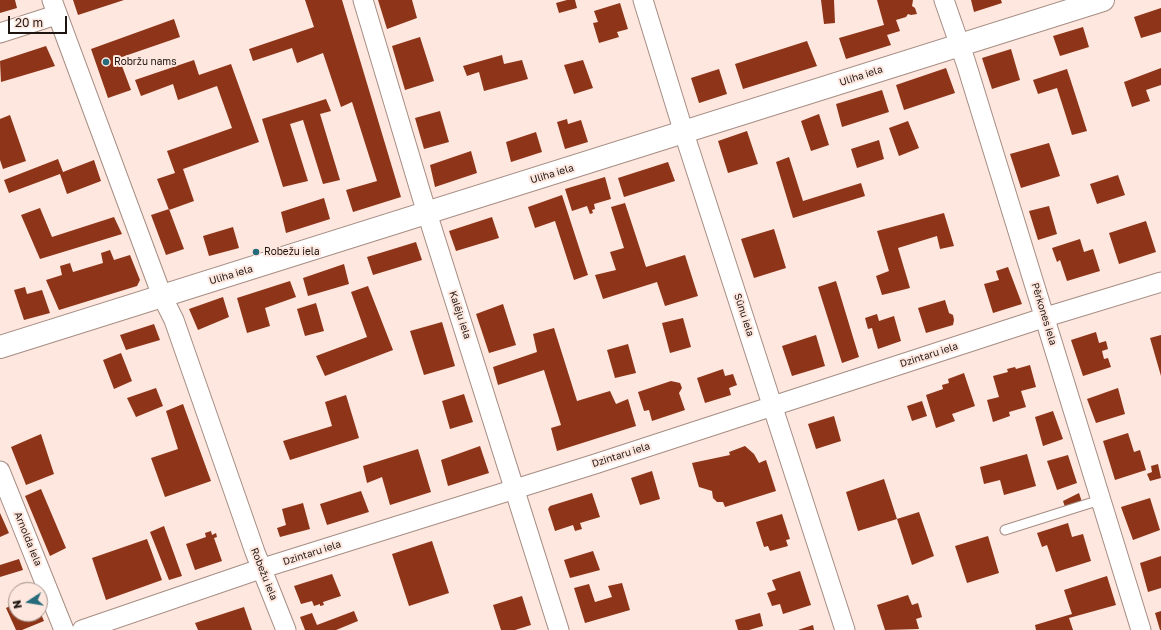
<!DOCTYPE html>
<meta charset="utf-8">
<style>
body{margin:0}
#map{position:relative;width:1161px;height:630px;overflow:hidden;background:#fde7de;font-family:"Golos Text",sans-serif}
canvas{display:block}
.north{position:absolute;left:8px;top:582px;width:40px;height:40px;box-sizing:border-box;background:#fde7de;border:1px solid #a4938c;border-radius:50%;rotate:258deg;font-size:11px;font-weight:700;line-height:16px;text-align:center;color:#1e1511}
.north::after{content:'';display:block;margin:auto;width:14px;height:18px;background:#266b7b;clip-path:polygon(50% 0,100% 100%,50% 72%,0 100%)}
.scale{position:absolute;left:8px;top:16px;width:59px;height:18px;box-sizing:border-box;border:2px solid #1e1511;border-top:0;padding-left:5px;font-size:12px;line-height:14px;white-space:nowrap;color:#1e1511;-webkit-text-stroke:3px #fde7de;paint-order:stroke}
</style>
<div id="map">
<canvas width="1161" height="630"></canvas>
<div class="north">N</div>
<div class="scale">20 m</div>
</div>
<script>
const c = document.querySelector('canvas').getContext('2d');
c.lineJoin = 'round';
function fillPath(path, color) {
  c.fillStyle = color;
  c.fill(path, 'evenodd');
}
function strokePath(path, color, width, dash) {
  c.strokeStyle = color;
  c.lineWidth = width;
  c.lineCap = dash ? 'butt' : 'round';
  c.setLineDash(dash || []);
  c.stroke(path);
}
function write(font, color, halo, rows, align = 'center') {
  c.font = font + ' "Golos Text",sans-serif';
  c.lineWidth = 4;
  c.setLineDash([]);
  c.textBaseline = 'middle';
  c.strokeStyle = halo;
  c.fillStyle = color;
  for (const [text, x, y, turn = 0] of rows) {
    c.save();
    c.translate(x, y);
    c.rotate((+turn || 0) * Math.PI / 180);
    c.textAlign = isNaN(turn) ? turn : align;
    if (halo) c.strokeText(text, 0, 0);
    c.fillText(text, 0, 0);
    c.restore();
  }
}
fillPath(new Path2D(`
 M0,0H15L17,8L0,13Z
 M73,0H124L78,15Z
 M305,0H342L401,197L353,212L346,190L377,181L352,102L341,107L323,53L297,63L292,48L253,61L249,49L314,27Z
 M378,0H412L417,18L387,29Z
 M567,0H575L577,8L559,13L556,3Z
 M821,0H834L835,23L824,24Z
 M877,0H913L912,6L915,8L917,14L911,15L908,14L906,17L896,20L900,31L887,35L891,45L846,59L839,38L884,25Z
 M971,0H1001L1002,3L974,12Z
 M620,3L628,29L617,32L619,37L599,43L593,23L598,22L594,11Z
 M1161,8V32L1141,38L1134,17Z
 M174,19L180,37L119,58L131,90L108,98L91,49Z
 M1083,27L1089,47L1060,56L1053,36Z
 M420,37L434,81L405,90L392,46Z
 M807,41L817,66L743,89L735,64Z
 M46,46L55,66L1,82L0,61Z
 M1011,49L1020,80L992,89L982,58Z
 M502,55L504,64L522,60L528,79L484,91L479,72L467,76L463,66Z
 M194,60L199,75L231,64L259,142L183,169L194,201L169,210L157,179L175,173L167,151L232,128L217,86L178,100L173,84L141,96L135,80Z
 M583,60L593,88L574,94L564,65Z
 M946,68L955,93L904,110L896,85Z
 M1161,68V85L1146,90L1150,101L1132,107L1124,82Z
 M719,69L727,94L699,103L691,78Z
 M1067,69L1087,131L1072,135L1057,88L1038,94L1033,80Z
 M882,90L889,112L842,127L836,104Z
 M326,99L331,111L320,114L340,180L323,184L303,120L290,124L308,181L283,187L262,119Z
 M440,111L449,142L424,149L415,118Z
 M819,114L829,145L811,151L801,121Z
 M10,115L26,161L3,169L0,160V119Z
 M567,119L568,124L581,120L588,142L565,149L557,122Z
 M908,121L919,148L899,156L889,128Z
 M747,131L758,164L728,173L718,141Z
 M536,132L542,152L511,162L506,142Z
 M879,140L884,159L857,168L851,149Z
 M1049,143L1060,176L1021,188L1010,154Z
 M471,151L477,173L435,187L430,165Z
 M789,157L803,201L861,183L865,196L793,218L776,162Z
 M58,159L63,172L94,160L101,181L67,194L60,174L9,193L4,180Z
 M668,162L675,181L624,197L618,178Z
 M1118,175L1125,195L1097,204L1090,184Z
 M605,177L611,199L594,204L595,209L592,210L593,213L590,214L587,206L572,211L565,189Z
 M562,195L588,275L574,280L555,221L535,228L528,207Z
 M324,198L330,219L286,233L281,212Z
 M625,203L646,267L685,255L698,296L665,306L657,282L603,299L595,275L616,270L610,252L624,248L611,207Z
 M1049,206L1057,234L1038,240L1029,211Z
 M40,208L52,237L114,217L122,234L40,259L21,215Z
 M169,209L184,249L166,255L151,215Z
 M944,213L954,246L940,249L937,236L898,248L910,288L882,295L876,276L889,271L877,231Z
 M492,217L499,238L456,251L449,231Z
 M1146,221L1156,252L1119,264L1109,233Z
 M233,227L239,248L209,256L203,236Z
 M774,229L786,268L754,278L741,239Z
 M1080,239L1084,252L1093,249L1100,271L1067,281L1060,260L1057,262L1052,248Z
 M416,242L422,260L373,275L367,257Z
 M110,250L114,260L130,255L140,280L137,286L59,310L46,280L62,275L60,266L70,263L73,272L103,263L101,253Z
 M344,264L349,284L308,296L303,278Z
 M1008,267L1022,304L993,313L984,284L999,280L996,271Z
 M290,281L296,297L265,308L270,326L247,333L237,298Z
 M836,281L859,357L842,363L818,287Z
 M368,286L393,350L325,376L316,356L367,337L351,292Z
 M25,287L27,294L42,290L50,313L24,320L14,290Z
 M223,297L229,317L198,330L189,309Z
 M945,300L949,313L953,315L954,320L953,325L926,333L918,308Z
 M316,303L324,331L305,336L297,309Z
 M503,304L516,345L489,353L476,314Z
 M877,314L879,321L894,316L901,341L878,349L872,328L868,329L865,318Z
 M683,318L691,347L670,353L662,323Z
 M442,322L455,366L424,375L410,331Z
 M154,324L160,340L126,350L120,335Z
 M554,328L577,401L610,391L616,404L628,399L636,426L557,451L551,428L561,425L544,370L498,385L493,367L537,352L533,334Z
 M1096,332L1099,343L1106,341L1108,349L1102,351L1104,359L1108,358L1111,367L1083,376L1071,340Z
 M816,335L825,366L792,376L782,346Z
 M1161,335V376L1150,338Z
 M628,344L636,373L615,378L607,350Z
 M121,353L132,381L114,389L103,360Z
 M1030,365L1036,387L1021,391L1026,407L1009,412L1010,416L993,422L987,400L999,397L993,376L1008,372L1007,369L1015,367L1016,369Z
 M723,369L725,376L733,374L737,385L729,388L731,395L705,403L697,378Z
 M964,373L975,406L952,414L955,421L936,428L926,395L943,389L942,385L949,383L948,379Z
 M671,381L680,383L682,388L679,393L685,410L652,421L649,410L644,411L638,392Z
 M156,388L163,406L136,417L127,398Z
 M1118,388L1125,414L1096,423L1087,399Z
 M464,394L473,422L450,429L442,401Z
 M346,395L359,438L290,460L283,441L332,426L325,402Z
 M922,401L927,416L912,421L907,406Z
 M183,404L211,481L165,497L151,458L178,449L166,411Z
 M1053,411L1063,439L1043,446L1035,417Z
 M834,416L841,441L816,449L808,424Z
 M1128,433L1134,452L1140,450L1146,470L1115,480L1103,441Z
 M41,434L54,474L26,485L11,447Z
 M480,446L489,473L448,486L441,460Z
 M745,446L754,454L759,463L766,460L776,491L725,507L723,502H717L713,498L712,491L699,487L692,463L730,455L729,452Z
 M418,449L431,492L390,505L382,477L367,483L363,466Z
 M1027,454L1036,486L1004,495L1000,480L984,484L980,467Z
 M1068,455L1077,483L1057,490L1047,461Z
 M1158,464L1161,478L1150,481L1147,474L1152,472L1151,466Z
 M652,471L660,499L640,505L631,478Z
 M884,479L897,519L858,531L846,492Z
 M41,489L66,548L50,556L25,496Z
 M361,491L369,512L327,525L320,504Z
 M592,493L600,517L580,523L582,529L575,531L573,525L555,531L548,509L550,506Z
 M1079,493L1082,502L1065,507L1063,501Z
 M1150,498L1160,530L1133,540L1121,507Z
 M303,503L310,529L280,537L277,528L286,525L282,509Z
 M919,512L934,556L912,565L897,519Z
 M0,513L9,533L0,537Z
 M782,514L790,539L786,540L788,546L770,551L768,546L764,547L756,522Z
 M1068,523L1072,537L1083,534L1091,561L1056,572L1047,545L1042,547L1037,533Z
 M164,526L182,576L169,580L150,532Z
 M211,531L212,535L216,533L217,537L214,538L222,561L195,570L186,544L206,537L205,533Z
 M988,536L999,573L967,583L955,546Z
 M147,539L162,580L106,600L92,558Z
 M432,541L449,593L409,606L392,554Z
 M593,551L600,570L570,578L564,560Z
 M1161,556V588L1148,592L1140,563Z
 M19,559L23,570L0,577V565Z
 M800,571L811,605L783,614L780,604L772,606L767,593L776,590L772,580Z
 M332,574L341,596L323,602L324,605L320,606V604L314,606L312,601L301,604L294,586Z
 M1107,576L1116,605L1069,618L1073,630H1036L1035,625L1072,614L1064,590Z
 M622,583L630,610L585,623L574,588L589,584L595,602L612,597L608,586Z
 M908,595L912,605L918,603L922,617L916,619L919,629L885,630L877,605Z
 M522,596L531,625L515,630H501L493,605Z
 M16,603V614H41L44,621L22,630H16L6,608Z
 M244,607L252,630H198L195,623Z
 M354,611L358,621L336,630H305L300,617L312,613L317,625Z
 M1161,611V630H1160L1155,613Z
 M760,613L763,626L749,630H738L735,620Z
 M813,625L814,630H798Z`), '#8e3418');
const service = new Path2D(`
 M1005,530L1100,500`);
const minor = new Path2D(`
 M52,0L162,296L174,320L255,552L286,630
 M363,0L422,197L559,630
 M643,0L684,133L845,630
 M944,0L966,63L1141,630
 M0,33L56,15
 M0,471L64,630
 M82,630L263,568L595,464L1046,317L1161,282`);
const secondary = new Path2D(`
 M0,347L1103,0`);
strokePath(service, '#a68d84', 11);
strokePath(minor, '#a68d84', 21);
strokePath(secondary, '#a68d84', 24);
strokePath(service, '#fff', 9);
strokePath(minor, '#fff', 19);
strokePath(secondary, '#fff', 22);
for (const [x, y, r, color] of [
 [106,62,4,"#266b7b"],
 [256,252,4,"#266b7b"]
]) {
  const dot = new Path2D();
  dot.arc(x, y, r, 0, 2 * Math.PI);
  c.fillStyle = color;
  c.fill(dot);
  strokePath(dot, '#fde7de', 1.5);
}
write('10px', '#1e1511', '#fde7de', [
 ["Robržu nams",114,62],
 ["Robežu iela",264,252]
], 'left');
write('10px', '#1e1511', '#fde7de', [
 ["Uliha iela",861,76,-18],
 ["Uliha iela",552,174,-17],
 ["Uliha iela",231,275,-17],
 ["Pērkones iela",1044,314,73],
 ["Kalēju iela",460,315,72],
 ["Sūnu iela",744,315,72],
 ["Dzintaru iela",929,355,-18],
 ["Dzintaru iela",621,455,-18],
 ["Arnolda iela",28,539,68],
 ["Dzintaru iela",312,553,-18],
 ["Robežu iela",264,574,68]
]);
</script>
